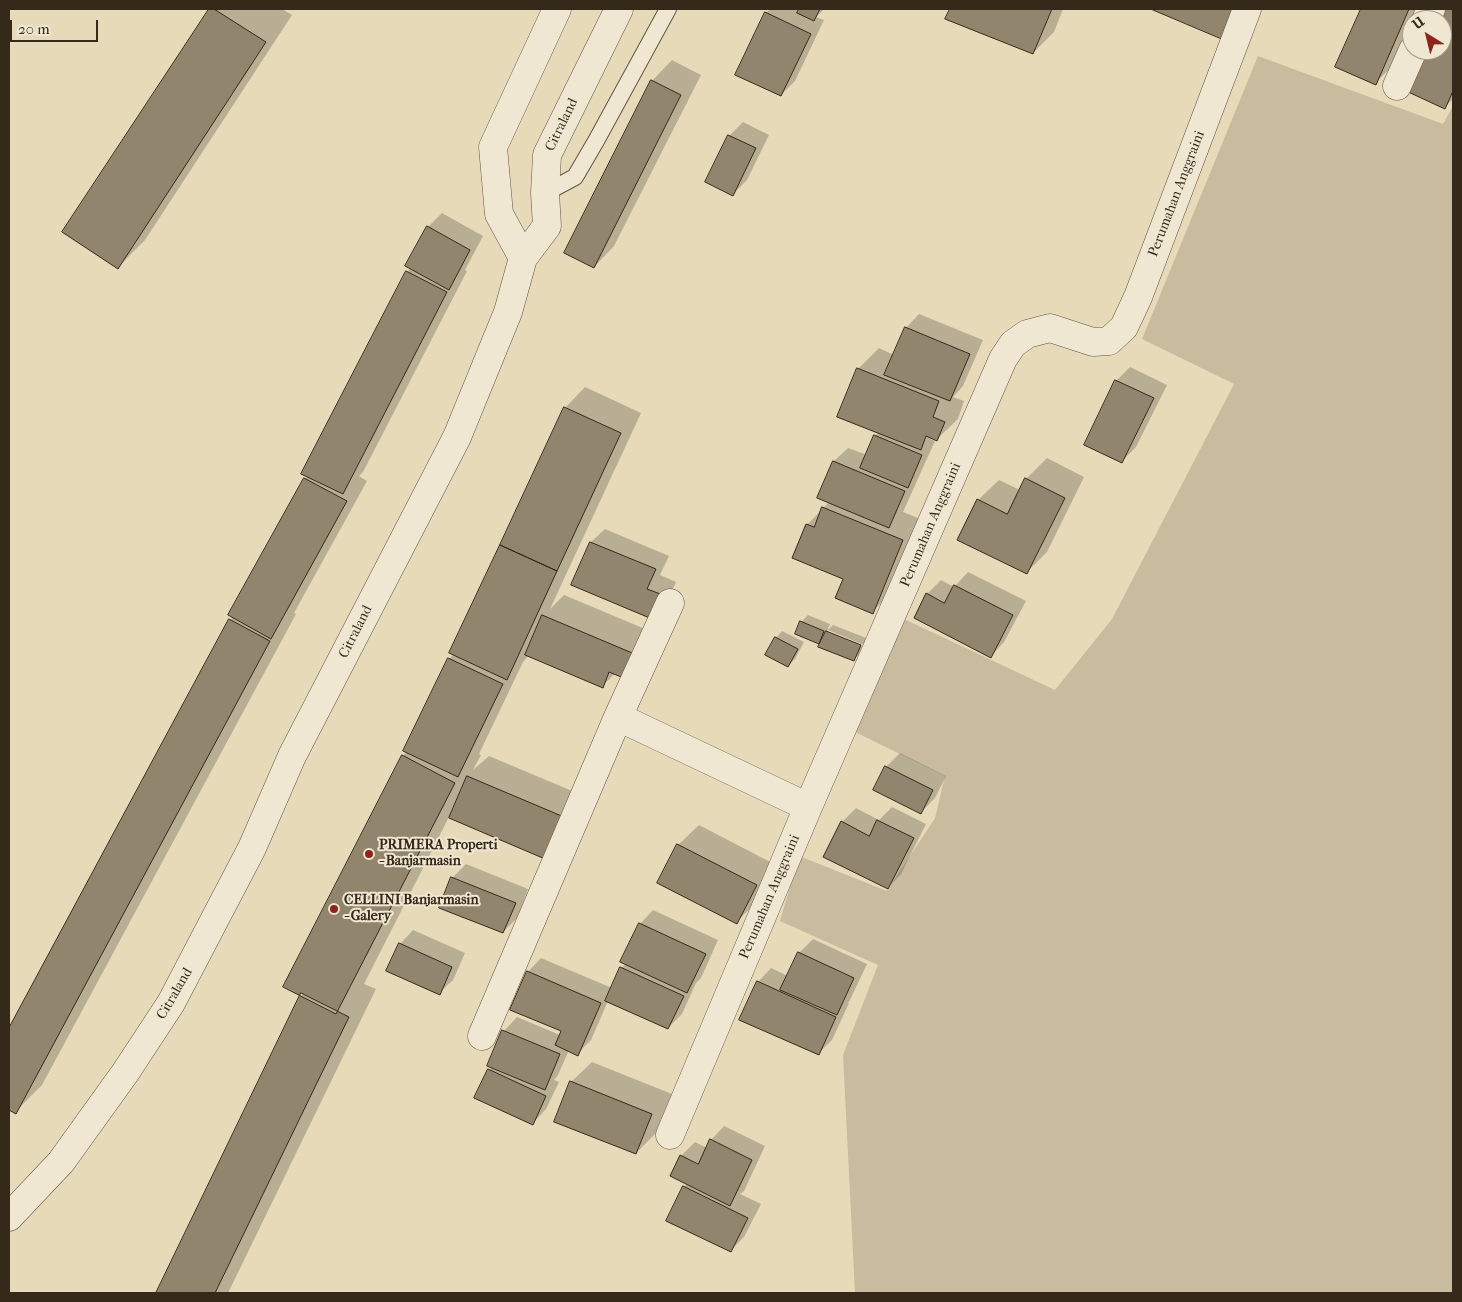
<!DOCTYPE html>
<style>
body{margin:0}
#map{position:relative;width:1462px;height:1302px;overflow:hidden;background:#e7dab9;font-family:"IM FELL French Canon",serif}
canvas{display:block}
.frame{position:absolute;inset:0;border:10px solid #35291a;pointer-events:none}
.north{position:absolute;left:1402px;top:10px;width:50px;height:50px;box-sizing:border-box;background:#efe7d2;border:1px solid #a59b88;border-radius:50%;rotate:324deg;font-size:14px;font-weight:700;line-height:20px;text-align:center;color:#35291a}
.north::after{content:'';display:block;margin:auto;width:18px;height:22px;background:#8f2418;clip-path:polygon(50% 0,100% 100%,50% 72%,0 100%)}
.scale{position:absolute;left:10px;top:20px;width:88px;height:22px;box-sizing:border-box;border:2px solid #35291a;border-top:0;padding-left:6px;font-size:15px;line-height:18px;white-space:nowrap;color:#35291a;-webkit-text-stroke:4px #efe7d2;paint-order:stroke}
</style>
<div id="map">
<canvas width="1462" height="1302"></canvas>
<div class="frame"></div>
<div class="north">U</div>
<div class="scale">20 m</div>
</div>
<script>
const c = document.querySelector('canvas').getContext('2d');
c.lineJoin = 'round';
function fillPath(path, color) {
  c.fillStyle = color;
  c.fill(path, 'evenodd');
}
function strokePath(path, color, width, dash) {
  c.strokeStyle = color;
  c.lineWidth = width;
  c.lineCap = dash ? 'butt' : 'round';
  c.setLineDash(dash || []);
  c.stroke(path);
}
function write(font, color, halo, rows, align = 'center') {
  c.font = font + ' "IM FELL French Canon",serif';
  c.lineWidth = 4;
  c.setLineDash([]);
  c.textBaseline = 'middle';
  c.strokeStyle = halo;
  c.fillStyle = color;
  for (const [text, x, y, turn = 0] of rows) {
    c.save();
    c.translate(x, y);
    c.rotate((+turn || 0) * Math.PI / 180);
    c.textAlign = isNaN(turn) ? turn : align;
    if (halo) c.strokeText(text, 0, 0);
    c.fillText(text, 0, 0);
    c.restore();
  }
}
fillPath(new Path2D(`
 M1258,56L1443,124L1453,106V1293H855L843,1055L878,965L780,921L799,856L887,891L935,818L945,776L853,731L904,619L1055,690L1112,619L1234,384L1142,339Z`), '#c9bc9e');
fillPath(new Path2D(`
 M210,9H282L292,15L145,240L118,267L64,232Z
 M770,9H824L816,17L824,20L795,81L781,95L766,13Z
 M951,9H1063L1054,32L1033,53L947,19Z
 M1154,9H1249L1225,38Z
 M1362,9H1419L1414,20H1412V26L1396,63L1375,83L1337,67Z
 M1446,9H1453V99L1445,107L1427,50H1442V20H1441Z
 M672,60L701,75L614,246L594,267L652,81Z
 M743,122L769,135L747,180L733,194L729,136Z
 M442,213L483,236L465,270L467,271L363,472L359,476L367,481L294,613L296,614L42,1085L15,1112L9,1109V1031L230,620L233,617L305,479L308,476L407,272L411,268L428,227Z
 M919,314L983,340L963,386L953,397L964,401L958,419L937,439L932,437L930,439L935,441L903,512L923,520L893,591L872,612L845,578L807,525L830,501L819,497L834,461L848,448L867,455L875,436L879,432L858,369L879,348L894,355L906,328Z
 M1130,367L1167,385L1136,447L1122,461L1116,381Z
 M585,387L641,413L550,609L564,595L657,634L602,686L529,655L523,662L479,754L481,755L473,770L489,756L584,796L545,858L449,817L364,984L376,989L228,1293H158L302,995L403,756L407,751L449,659L454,654L565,408Z
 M1047,458L1084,477L1047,552L1026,573L978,500L999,480L1020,490L1026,479Z
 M605,529L669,556L660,575L676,582L666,604L573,585L591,542Z
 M968,572L1026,601L1004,642L991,656L927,594L941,580L954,587Z
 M808,615L830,624L827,631L833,625L866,638L864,645L828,630V633L863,647L860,653L854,660L824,637L819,642L801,622Z
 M782,631L804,642L795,659L788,666L776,638Z
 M900,753L946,776L935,798L921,812L886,767Z
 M892,807L926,824L901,874L888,888L842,822L856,808L879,820Z
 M699,825L776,865L757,902L736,922L678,845Z
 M466,864L528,889L517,918L503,932L452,878Z
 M653,910L718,940L701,978L696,983L682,1014L668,1028L608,1001L591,1040L577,1054L569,1050L558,1075L554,1080L559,1082L546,1109L533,1123L489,1070L492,1067L504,1031L517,1017L560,1035L562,1031L528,972L541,958L612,988L621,968L626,964L640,924Z
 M413,930L465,953L453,980L439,993L400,944Z
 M813,939L867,964L850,1000L848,1003H849L832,1040L818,1054L758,982L771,968L788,976L799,953Z
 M592,1062L672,1094L657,1132L636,1153L571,1082Z
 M724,1126L765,1146L744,1191L740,1194L761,1204L744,1237L730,1251L684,1187L687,1184L681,1156L695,1142L707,1148L711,1140Z`), '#0003');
const building = new Path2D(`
 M209,9H214L266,42L118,269L62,232Z
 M799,9H820L814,21L797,13Z
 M950,9H1052L1033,54L945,19Z
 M1151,9H1238L1225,40Z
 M1361,9H1409L1376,85L1335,67Z
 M1444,9H1453V91L1445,109L1406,91L1425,50H1442V20H1439Z
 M765,12L811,34L781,96L735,75Z
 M651,80L681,95L594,268L564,253Z
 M728,135L756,148L733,196L705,182Z
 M427,226L470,250L449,290L405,266Z
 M406,271L447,292L343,494L301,474Z
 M905,327L970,354L950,401L884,375Z
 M857,368L939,401L933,417L945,422L937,441L926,436L921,450L837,417Z
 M1115,380L1154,398L1122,463L1084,445Z
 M564,407L621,433L557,571L500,545Z
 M874,435L922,455L908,488L860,468Z
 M833,461L905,491L889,528L817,498Z
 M304,478L347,501L271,639L228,615Z
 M1025,478L1065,498L1027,574L957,540L977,499L1007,514Z
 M822,507L903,540L873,614L835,598L843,579L792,558L806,524L814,527Z
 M590,542L656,569L647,589L663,595L652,619L571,585Z
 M500,545L557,571L507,680L449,653Z
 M954,585L1013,615L991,658L914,618L926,593L944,603Z
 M542,615L637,655L626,679L609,672L603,688L525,655Z
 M229,619L270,641L16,1114L9,1110V1028Z
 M800,621L824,631L819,644L795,634Z
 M826,631L861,645L854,661L818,647Z
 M775,637L798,649L788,667L765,655Z
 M448,658L503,684L458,777L403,751Z
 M402,755L455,783L336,1014L283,987Z
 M885,766L933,790L921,814L873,790Z
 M467,776L564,817L545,859L449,818Z
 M877,820L914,838L888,889L823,857L841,821L869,836Z
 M677,844L757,885L737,924L657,883Z
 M451,877L516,903L503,933L439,908Z
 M639,923L706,954L687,993L620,962Z
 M399,943L452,967L440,995L386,971Z
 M798,952L854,978L837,1015L780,990Z
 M620,967L684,996L668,1029L605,1001Z
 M527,971L601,1003L578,1056L555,1045L561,1031L510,1010Z
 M757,981L836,1017L819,1055L739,1020Z
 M301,993L349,1017L215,1293H156Z
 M502,1030L560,1054L545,1090L487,1066Z
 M488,1069L546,1096L533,1125L474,1098Z
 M570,1081L652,1114L636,1154L554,1122Z
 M710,1139L752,1160L730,1206L670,1176L680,1155L698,1164Z
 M683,1186L748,1218L731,1252L666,1221Z`);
fillPath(building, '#92856d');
strokePath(building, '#35291a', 1);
const service = new Path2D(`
 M545,193L575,177L596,141L668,9`);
const minor = new Path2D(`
 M1426,20L1431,9
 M1397,86L1413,50
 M523,258L499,214L493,147L557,9
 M618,717L808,807
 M482,1036L618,717L670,603
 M670,1135L808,807L1003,359L1013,344L1027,334L1050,328L1093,342L1109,341L1124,327L1138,297L1247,9
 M9,1217L61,1162L125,1073L171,1003L252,848L292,756L457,437L508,312L523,258L547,226L545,193L547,155L619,9`);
strokePath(service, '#625542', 18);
strokePath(minor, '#625542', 29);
strokePath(service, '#efe7d2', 16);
strokePath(minor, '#efe7d2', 28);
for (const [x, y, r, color] of [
 [369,854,5,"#8f2418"],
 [334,909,5,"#8f2418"]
]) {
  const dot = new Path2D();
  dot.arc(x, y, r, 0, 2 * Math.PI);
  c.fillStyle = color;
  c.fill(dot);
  strokePath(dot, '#efe7d2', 2);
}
write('14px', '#35291a', '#efe7d2', [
 ["Citraland",562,125,-64],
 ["Perumahan Anggraini",1177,194,-69],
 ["Perumahan Anggraini",931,525,-67],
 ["Citraland",356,632,-63],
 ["Perumahan Anggraini",770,897,-67],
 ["Citraland",175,994,-60]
]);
write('bold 14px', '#35291a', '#efe7d2', [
 ["PRIMERA Properti",379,846],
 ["- Banjarmasin",379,862],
 ["CELLINI Banjarmasin",344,901],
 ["- Galery",344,917]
], 'left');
</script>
